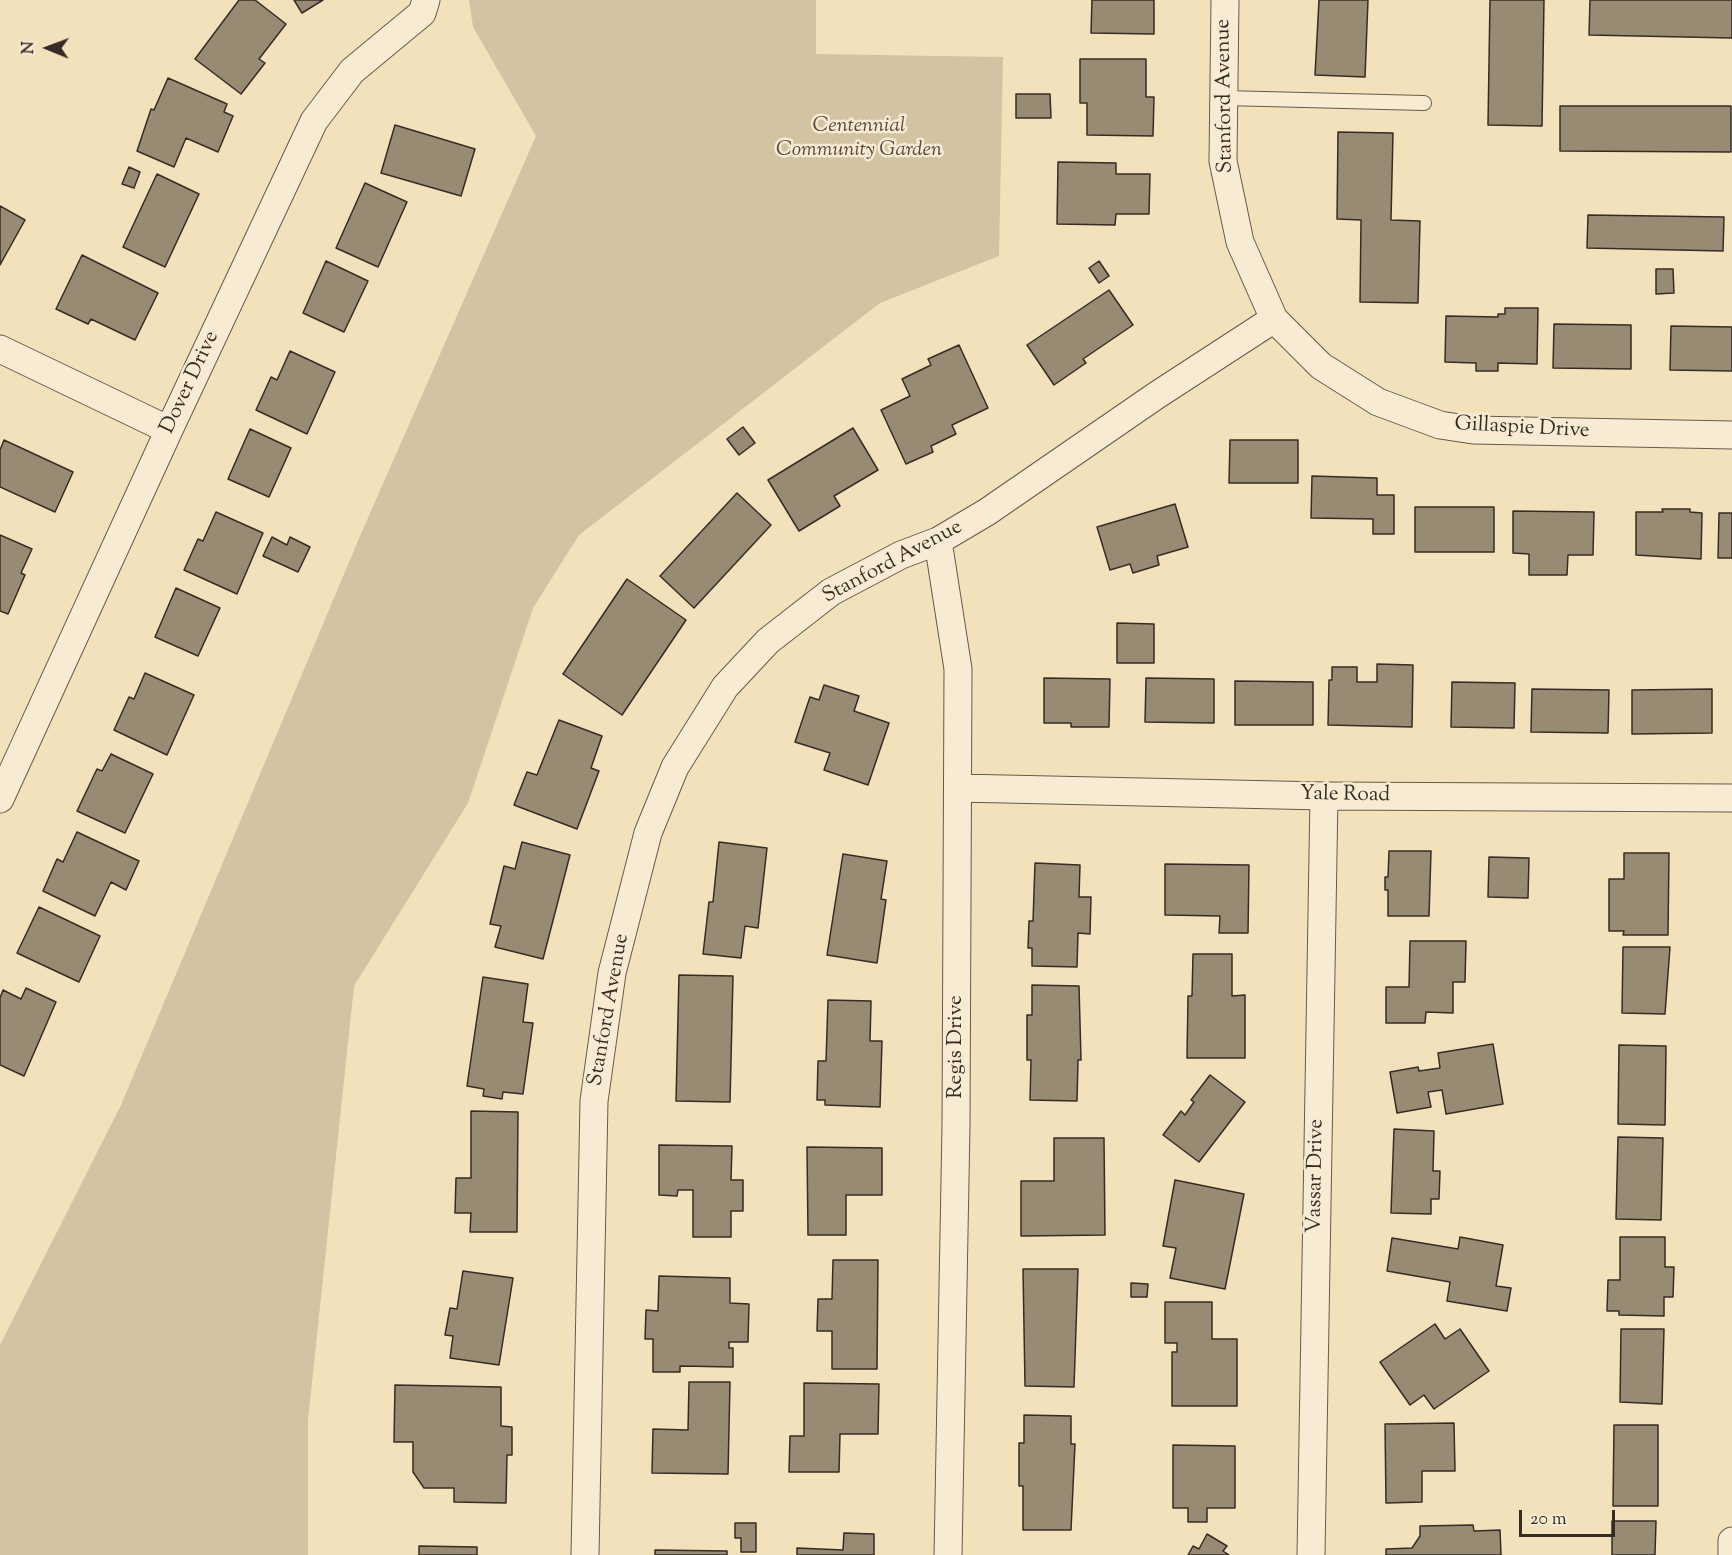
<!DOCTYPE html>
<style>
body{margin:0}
#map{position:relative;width:1732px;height:1555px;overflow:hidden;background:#f2e2bc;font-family:"Sorts Mill Goudy",serif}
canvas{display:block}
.north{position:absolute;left:18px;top:18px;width:60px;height:60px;-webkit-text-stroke:4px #f7ecd3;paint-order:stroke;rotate:271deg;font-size:16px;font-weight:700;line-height:24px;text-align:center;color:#372c25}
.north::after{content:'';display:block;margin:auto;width:21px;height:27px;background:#372c25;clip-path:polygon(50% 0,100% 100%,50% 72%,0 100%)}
.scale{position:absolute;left:1519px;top:1510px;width:96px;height:27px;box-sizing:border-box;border:3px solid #372c25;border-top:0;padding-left:8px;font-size:18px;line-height:21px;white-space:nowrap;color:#372c25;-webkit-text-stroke:4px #f7ecd3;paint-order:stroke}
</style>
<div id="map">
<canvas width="1732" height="1555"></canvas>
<div class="north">N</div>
<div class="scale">20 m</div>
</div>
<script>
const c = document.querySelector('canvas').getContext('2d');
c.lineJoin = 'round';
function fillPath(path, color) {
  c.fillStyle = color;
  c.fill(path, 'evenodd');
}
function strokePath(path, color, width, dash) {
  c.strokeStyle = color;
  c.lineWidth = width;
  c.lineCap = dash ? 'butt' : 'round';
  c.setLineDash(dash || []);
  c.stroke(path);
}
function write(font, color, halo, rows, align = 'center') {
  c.font = font + ' "Sorts Mill Goudy",serif';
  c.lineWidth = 5;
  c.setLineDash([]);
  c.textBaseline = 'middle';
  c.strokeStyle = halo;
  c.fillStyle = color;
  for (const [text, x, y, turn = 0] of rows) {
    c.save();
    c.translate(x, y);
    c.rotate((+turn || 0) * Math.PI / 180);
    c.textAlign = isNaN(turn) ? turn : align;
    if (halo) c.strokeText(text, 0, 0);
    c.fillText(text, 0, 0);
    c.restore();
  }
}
fillPath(new Path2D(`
 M469,0H816V54L1003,57L999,256L880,303L579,535L533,608L468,803L354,986L308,1420V1555H0V1345L121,1105L360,536L536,136L473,27Z`), '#d2c3a2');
const building = new Path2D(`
 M239,0H255L286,24L259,59L265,63L241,94L195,59Z
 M294,0H323L302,13Z
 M1092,0H1154V34L1091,33Z
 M1319,0H1368L1365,77L1315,75Z
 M1490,0H1544L1542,126L1488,125Z
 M1590,0H1732V38L1589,35Z
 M1080,59H1146V97H1154L1153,136L1087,135V103H1080Z
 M168,78L227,104L224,112L233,116L218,152L186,138L174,167L137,151L151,109L154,110Z
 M1016,94H1050L1051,118H1016Z
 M1560,106H1731V152L1560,151Z
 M395,125L475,149L461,196L381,173Z
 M1338,132L1393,133L1391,220L1420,221L1418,303L1360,302L1361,220L1337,219Z
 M1058,162L1116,163V174H1150L1149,214H1116L1115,225L1057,224Z
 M129,167L140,172L134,188L122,184Z
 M157,174L199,194L165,267L123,247Z
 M365,183L407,202L378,267L336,248Z
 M0,206L25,220L0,265Z
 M1588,215L1724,217L1723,251L1587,248Z
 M82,255L158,293L135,340L91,319L88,324L56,309Z
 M326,261L368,281L344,332L303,313Z
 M1099,261L1109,276L1099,283L1089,268Z
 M1656,269H1673L1674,293L1656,294Z
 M1109,290L1133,325L1083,359L1086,363L1054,385L1027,345Z
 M1505,308H1538L1537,364L1498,363V371H1476V363L1445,362L1446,316L1498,317V314H1505Z
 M1554,324L1631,325V369L1553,368Z
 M1671,326L1732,327V371L1670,370Z
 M959,345L988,408L952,425L956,434L931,446L933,452L906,464L881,410L910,396L902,379L931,365L928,359Z
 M290,351L335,372L307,434L256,410L271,377L277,380Z
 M743,427L755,443L739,455L727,439Z
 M853,428L878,470L834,496L840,506L799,531L768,480Z
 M250,429L291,448L269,497L228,479Z
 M4,440L73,472L55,512L0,487V450Z
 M1230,440H1298V483H1229Z
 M1312,476L1377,478V495H1394V534H1373V519L1311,518Z
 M737,493L771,525L694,608L660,576Z
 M1175,504L1188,547L1157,556L1159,565L1133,573L1130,564L1110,570L1097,527Z
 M1415,507H1494V552H1415Z
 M1662,509H1690V512L1702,513L1701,559L1636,555V512H1663Z
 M1513,511L1594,512L1593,555H1568L1567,575H1529V554L1513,553Z
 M216,512L263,533L237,594L184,570L198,539L203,541Z
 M1719,513H1732V558H1718Z
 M0,535L32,549L21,573L25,575L8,614L0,611Z
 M272,537L287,545L290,537L310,547L298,572L263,556Z
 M627,579L686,620L622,715L563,674Z
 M176,588L220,608L198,656L155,637Z
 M1117,623L1154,624V663H1117Z
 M1377,664L1413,665L1412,727L1328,725L1329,680H1332V667H1357V682H1377Z
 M145,673L194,695L167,755L114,730L129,697L134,699Z
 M1044,678L1110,679L1109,727H1071V723H1044Z
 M1146,678L1214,679V723L1145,722Z
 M1235,681L1313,682V725H1235Z
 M1452,682L1515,683L1514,728L1451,727Z
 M824,685L859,696L854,711L889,723L868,785L824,770L830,753L795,742L810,697L819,700Z
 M1532,689L1609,690L1608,733L1531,732Z
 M1712,689V733L1632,734V690Z
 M559,720L602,736L591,768L599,771L577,829L514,805L527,772L537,775Z
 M111,754L153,774L125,833L77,811L97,769L102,771Z
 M77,832L139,861L126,890L111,882L95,916L43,891L57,859L63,862Z
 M522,842L570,855L543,959L495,947L501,926L490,924L504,866L515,869Z
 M719,842L767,848L758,928L745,926L741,958L703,954L709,902H713Z
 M1389,851H1431L1429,916H1388V890H1385V877H1388Z
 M1624,853H1669L1668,935H1623L1624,931H1609V879H1624Z
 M843,854L887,861L881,899L886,900L877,963L827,955Z
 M1489,857L1529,858L1528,898L1488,897Z
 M1035,863L1080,865L1079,897H1091L1090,934L1078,933L1077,967L1032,966V948H1028L1029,921H1033Z
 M1165,864L1249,865L1248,933H1219L1220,916L1165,915Z
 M39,907L100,936L79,982L17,953Z
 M1410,941H1466L1465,982H1453V1013L1426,1012L1425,1023H1386V987H1409Z
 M1623,947H1670L1665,1014L1622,1013Z
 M1193,954H1232V996L1245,995V1058H1187L1188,996H1192Z
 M679,975L733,976L730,1102L676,1101Z
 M483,977L528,984L523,1022L533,1023L523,1094L503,1092L502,1099L483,1096L484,1089L467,1086Z
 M1032,985L1079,986L1081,1060H1078L1077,1101L1030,1100L1031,1060H1027V1015H1032Z
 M26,988L56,1002L24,1076L0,1065V998L3,990L21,999Z
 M828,1000L871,1001L870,1041H882L880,1107L825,1105V1100H817L818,1061H826Z
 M1493,1044L1503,1104L1446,1114L1442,1090L1428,1092L1431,1107L1397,1113L1390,1072L1418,1067L1419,1071L1440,1068L1438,1053Z
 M1619,1045L1666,1046L1665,1125L1618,1124Z
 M1210,1075L1245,1102L1199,1162L1163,1135L1181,1111L1185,1115L1194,1102L1191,1100Z
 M471,1111L518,1112L517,1232H470L471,1213H455L456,1178H471Z
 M1394,1129L1434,1131L1433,1171H1440L1439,1199H1431V1214L1391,1213Z
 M1618,1137L1663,1138L1661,1220L1616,1219Z
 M1054,1138H1104L1105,1235L1021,1236V1181H1054Z
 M659,1145L732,1146L731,1180H743V1211H731V1237H693V1190H678L677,1196L659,1195Z
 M807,1147L882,1148V1195H846V1235H808Z
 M1175,1180L1244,1194L1225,1289L1170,1278L1176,1248L1163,1246Z
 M1460,1237L1503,1245L1496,1286L1511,1288L1507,1311L1447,1301L1450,1282L1387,1271L1392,1238L1458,1249Z
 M1620,1237H1665V1267H1674L1673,1297H1664V1316L1619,1315V1311H1607L1608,1280H1620Z
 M833,1260H878L877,1369H832V1331H817L818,1299H832Z
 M1023,1269H1078L1074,1387L1025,1386Z
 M463,1271L513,1278L499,1365L450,1358L453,1336L445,1335L450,1308L457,1309Z
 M659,1276L730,1278V1303L749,1304L748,1342H729V1348H733V1367L680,1366V1372H653V1339H645L646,1310L658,1311Z
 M1131,1283L1148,1284L1147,1297H1131Z
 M1165,1302H1212V1339H1237V1406H1172V1352H1177V1343H1165Z
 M1435,1324L1445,1339L1460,1329L1489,1371L1434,1409L1424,1395L1410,1405L1380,1362Z
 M1621,1329H1664L1662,1404L1620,1402Z
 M689,1382H730L728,1474L652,1473L653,1429L688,1430Z
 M804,1383L879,1384L878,1434H840L839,1472H789L790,1436H804Z
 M395,1385L501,1387V1426L512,1427V1455H507L506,1503L454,1502V1488H424L413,1472V1442H394Z
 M1024,1415L1071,1416V1444H1075L1071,1530H1023V1486H1019V1443H1024Z
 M1454,1423L1455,1471H1422V1502L1386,1503L1385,1424Z
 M1614,1425H1658V1506H1613Z
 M1173,1445L1235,1446V1508H1207V1522H1188V1508H1173Z
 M1612,1521H1656L1655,1555H1612Z
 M735,1523H756V1552H741V1538H735Z
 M1473,1525L1474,1531L1500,1530L1501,1555H1386V1549L1412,1548L1420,1536V1526Z
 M844,1533L874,1534V1555H797V1548L843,1550Z
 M1207,1534L1227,1546L1223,1551L1229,1555H1188L1193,1546L1199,1549Z
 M419,1546L477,1547V1555H419Z
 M655,1550L727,1551V1555H655Z`);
fillPath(building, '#988b74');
strokePath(building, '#372c25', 1.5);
const lane = new Path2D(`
 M1224,98L1424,103`);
const street = new Path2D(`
 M1225,0L1223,161L1240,242L1274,319L1321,366L1378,402L1440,425L1473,430L1732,435
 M0,349L169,430
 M938,541L958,669L956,1126L948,1555
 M959,788L1324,796L1732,798
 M0,799L169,430L314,121L352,71L422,13L426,0
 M585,1555L594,1101L612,973L648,833L675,767L725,687L768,641L831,592L901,555L938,541L987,512L1157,395L1274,319
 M1311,1555L1324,796
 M1732,1555V1541`);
strokePath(lane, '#665a4b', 16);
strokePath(street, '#665a4b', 29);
strokePath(lane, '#f7ecd3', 14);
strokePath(street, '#f7ecd3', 27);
write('21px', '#372c25', '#f7ecd3', [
 ["Stanford Avenue",1226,96,-91],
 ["Dover Drive",191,383,-65],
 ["Gillaspie Drive",1522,429,3],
 ["Stanford Avenue",893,563,-28],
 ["Yale Road",1345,796,1],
 ["Stanford Avenue",610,1010,-80],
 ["Regis Drive",957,1047,-90],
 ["Vassar Drive",1317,1176,-89]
]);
write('italic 21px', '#564a3e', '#f7ecd3', [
 ["Centennial",859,127],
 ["Community Garden",859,151]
]);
</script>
